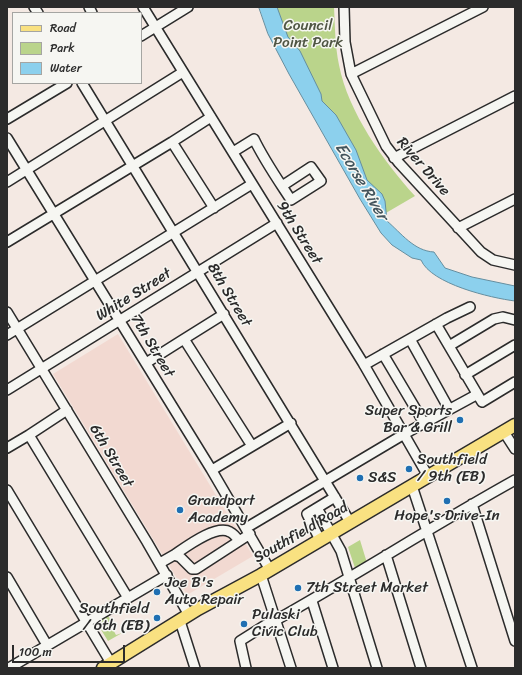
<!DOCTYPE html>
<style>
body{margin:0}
#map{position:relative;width:522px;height:675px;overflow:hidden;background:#f4e9e3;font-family:Sriracha,sans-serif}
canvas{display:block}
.frame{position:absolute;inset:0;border:8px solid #2b2b2b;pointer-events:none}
.legend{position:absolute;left:12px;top:12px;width:130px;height:72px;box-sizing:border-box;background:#f6f6f2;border:1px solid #a5a5a2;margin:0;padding:5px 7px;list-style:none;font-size:12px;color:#2b2b2b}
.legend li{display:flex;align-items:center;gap:8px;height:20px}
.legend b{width:20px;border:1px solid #a5a5a2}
.scale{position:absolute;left:12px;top:645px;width:113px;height:18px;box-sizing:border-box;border:2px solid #2b2b2b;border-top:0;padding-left:5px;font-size:12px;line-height:14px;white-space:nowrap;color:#2b2b2b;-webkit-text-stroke:3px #f6f6f2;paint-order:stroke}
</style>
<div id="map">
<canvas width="522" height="675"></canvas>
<div class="frame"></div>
<ul class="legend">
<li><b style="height:5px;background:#f9e181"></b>Road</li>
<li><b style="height:11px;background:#bad48b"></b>Park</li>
<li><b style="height:11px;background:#8cd0ed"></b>Water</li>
</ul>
<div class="scale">100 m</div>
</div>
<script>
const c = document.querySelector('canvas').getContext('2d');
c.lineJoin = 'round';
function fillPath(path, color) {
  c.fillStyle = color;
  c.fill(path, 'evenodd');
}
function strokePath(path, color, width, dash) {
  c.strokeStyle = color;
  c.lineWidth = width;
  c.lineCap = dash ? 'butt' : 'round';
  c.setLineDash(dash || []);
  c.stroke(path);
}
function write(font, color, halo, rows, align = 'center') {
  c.font = font + ' Sriracha,sans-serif';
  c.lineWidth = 3;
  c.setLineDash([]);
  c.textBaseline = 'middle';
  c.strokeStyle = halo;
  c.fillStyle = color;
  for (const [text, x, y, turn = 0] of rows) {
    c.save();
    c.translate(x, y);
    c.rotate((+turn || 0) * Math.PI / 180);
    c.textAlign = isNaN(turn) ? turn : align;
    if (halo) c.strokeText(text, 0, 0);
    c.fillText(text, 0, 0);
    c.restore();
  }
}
fillPath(new Path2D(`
 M118,334L253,556L187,595L53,374Z`), '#f2d9d1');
fillPath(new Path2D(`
 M264,7H334C335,26 335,46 339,65C348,112 384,162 415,196L379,217Z
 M360,540L367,563L355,568L348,547Z
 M104,615L108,616L111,620L109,622L116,635L122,633L108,641L95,620Z`), '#bad48b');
const water = new Path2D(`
 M259,7H277L288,37L300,51L321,94L322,101L336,115L356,150L367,180L382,194L385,201L387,221C401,233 414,251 434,252L445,268L472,277L515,286V301C491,298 431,284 421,260L412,258L392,245L381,233L360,199L289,74L268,34Z`);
fillPath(water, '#8cd0ed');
strokePath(water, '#658e9f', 1);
const minor = new Path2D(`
 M34,7L38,13
 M89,7L92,13
 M143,7L363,363L428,476
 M344,7L345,42L351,74L386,146L399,163L481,252L493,260L515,265
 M141,36L188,7
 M351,74L483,7
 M82,83L350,522
 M7,119L67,83
 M7,138L211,469L270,570
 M172,142L214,208
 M233,152L254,139C264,160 278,180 291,200L321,181L311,167L282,186
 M394,158L515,96
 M7,182L183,72
 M458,228L515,199
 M7,242L172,142L211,117
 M7,312L147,542L189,615
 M224,314L184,339L252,446
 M436,324L482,402L515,382
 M7,335L252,184
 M410,339L449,409
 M449,346L494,319L503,317L515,320
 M383,354L424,423
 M146,363L184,339
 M364,365L447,318L470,307
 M465,375L515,345
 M7,390L277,223
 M504,432L515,449
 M29,435L67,410
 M7,448L29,435L128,598
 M212,470L291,423
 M412,486L472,668
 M7,490L111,663
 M472,504L515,641
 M317,508L341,551L377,668
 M246,528L406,433L476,395
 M320,540L307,514L335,497
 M174,555C186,547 216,524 230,532C234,534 237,538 239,541
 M386,555L421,668
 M160,563L174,555L180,557L192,569H196L250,534
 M261,575L291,668
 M7,577L47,645
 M312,601L333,668
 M276,620C356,575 434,525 515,480
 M180,621L195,668
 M9,668L167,575
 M246,668L240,641L275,619`);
const major = new Path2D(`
 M103,668L198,609L261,575L515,425`);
strokePath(minor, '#2b2b2b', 12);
strokePath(major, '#2b2b2b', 15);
strokePath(minor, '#f6f6f2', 9);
strokePath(major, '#f9e181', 12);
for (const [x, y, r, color] of [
 [460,420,4,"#1f6fb2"],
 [409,469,4,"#1f6fb2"],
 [360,478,4,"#1f6fb2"],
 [447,501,4,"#1f6fb2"],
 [180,510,4,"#1f6fb2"],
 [298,588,4,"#1f6fb2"],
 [157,592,4,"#1f6fb2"],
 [157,618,4,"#1f6fb2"],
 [244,624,4,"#1f6fb2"]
]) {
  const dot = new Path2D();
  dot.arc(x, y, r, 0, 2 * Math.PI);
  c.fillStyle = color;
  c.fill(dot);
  strokePath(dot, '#f6f6f2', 1.5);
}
write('15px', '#4f5543', '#f6f6f2', [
 ["Council",308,26],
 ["Point Park",308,43]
]);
write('15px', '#2b2b2b', '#f6f6f2', [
 ["River Drive",423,167,49],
 ["9th Street",299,233,58],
 ["White Street",134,295,-32],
 ["8th Street",229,295,59],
 ["7th Street",152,346,59],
 ["6th Street",111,456,59],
 ["Southfield Road",301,533,-30]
]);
write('15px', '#2b2b2b', '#f6f6f2', [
 ["Super Sports",452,411,"right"],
 ["Bar & Grill",452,428,"right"],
 ["Southfield",417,460],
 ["/ 9th (EB)",417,477],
 ["S&S",368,478],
 ["Grandport",188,501],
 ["Academy",188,518],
 ["Hope's Drive-In",447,516,"center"],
 ["Joe B's",165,583],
 ["Auto Repair",165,600],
 ["7th Street Market",306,588],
 ["Southfield",149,609,"right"],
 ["/ 6th (EB)",149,626,"right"],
 ["Pulaski",252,615],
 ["Civic Club",252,632]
], 'left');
write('italic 16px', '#43545c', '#f6f6f2', [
 ["Ecorse River",361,182,59]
]);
</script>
